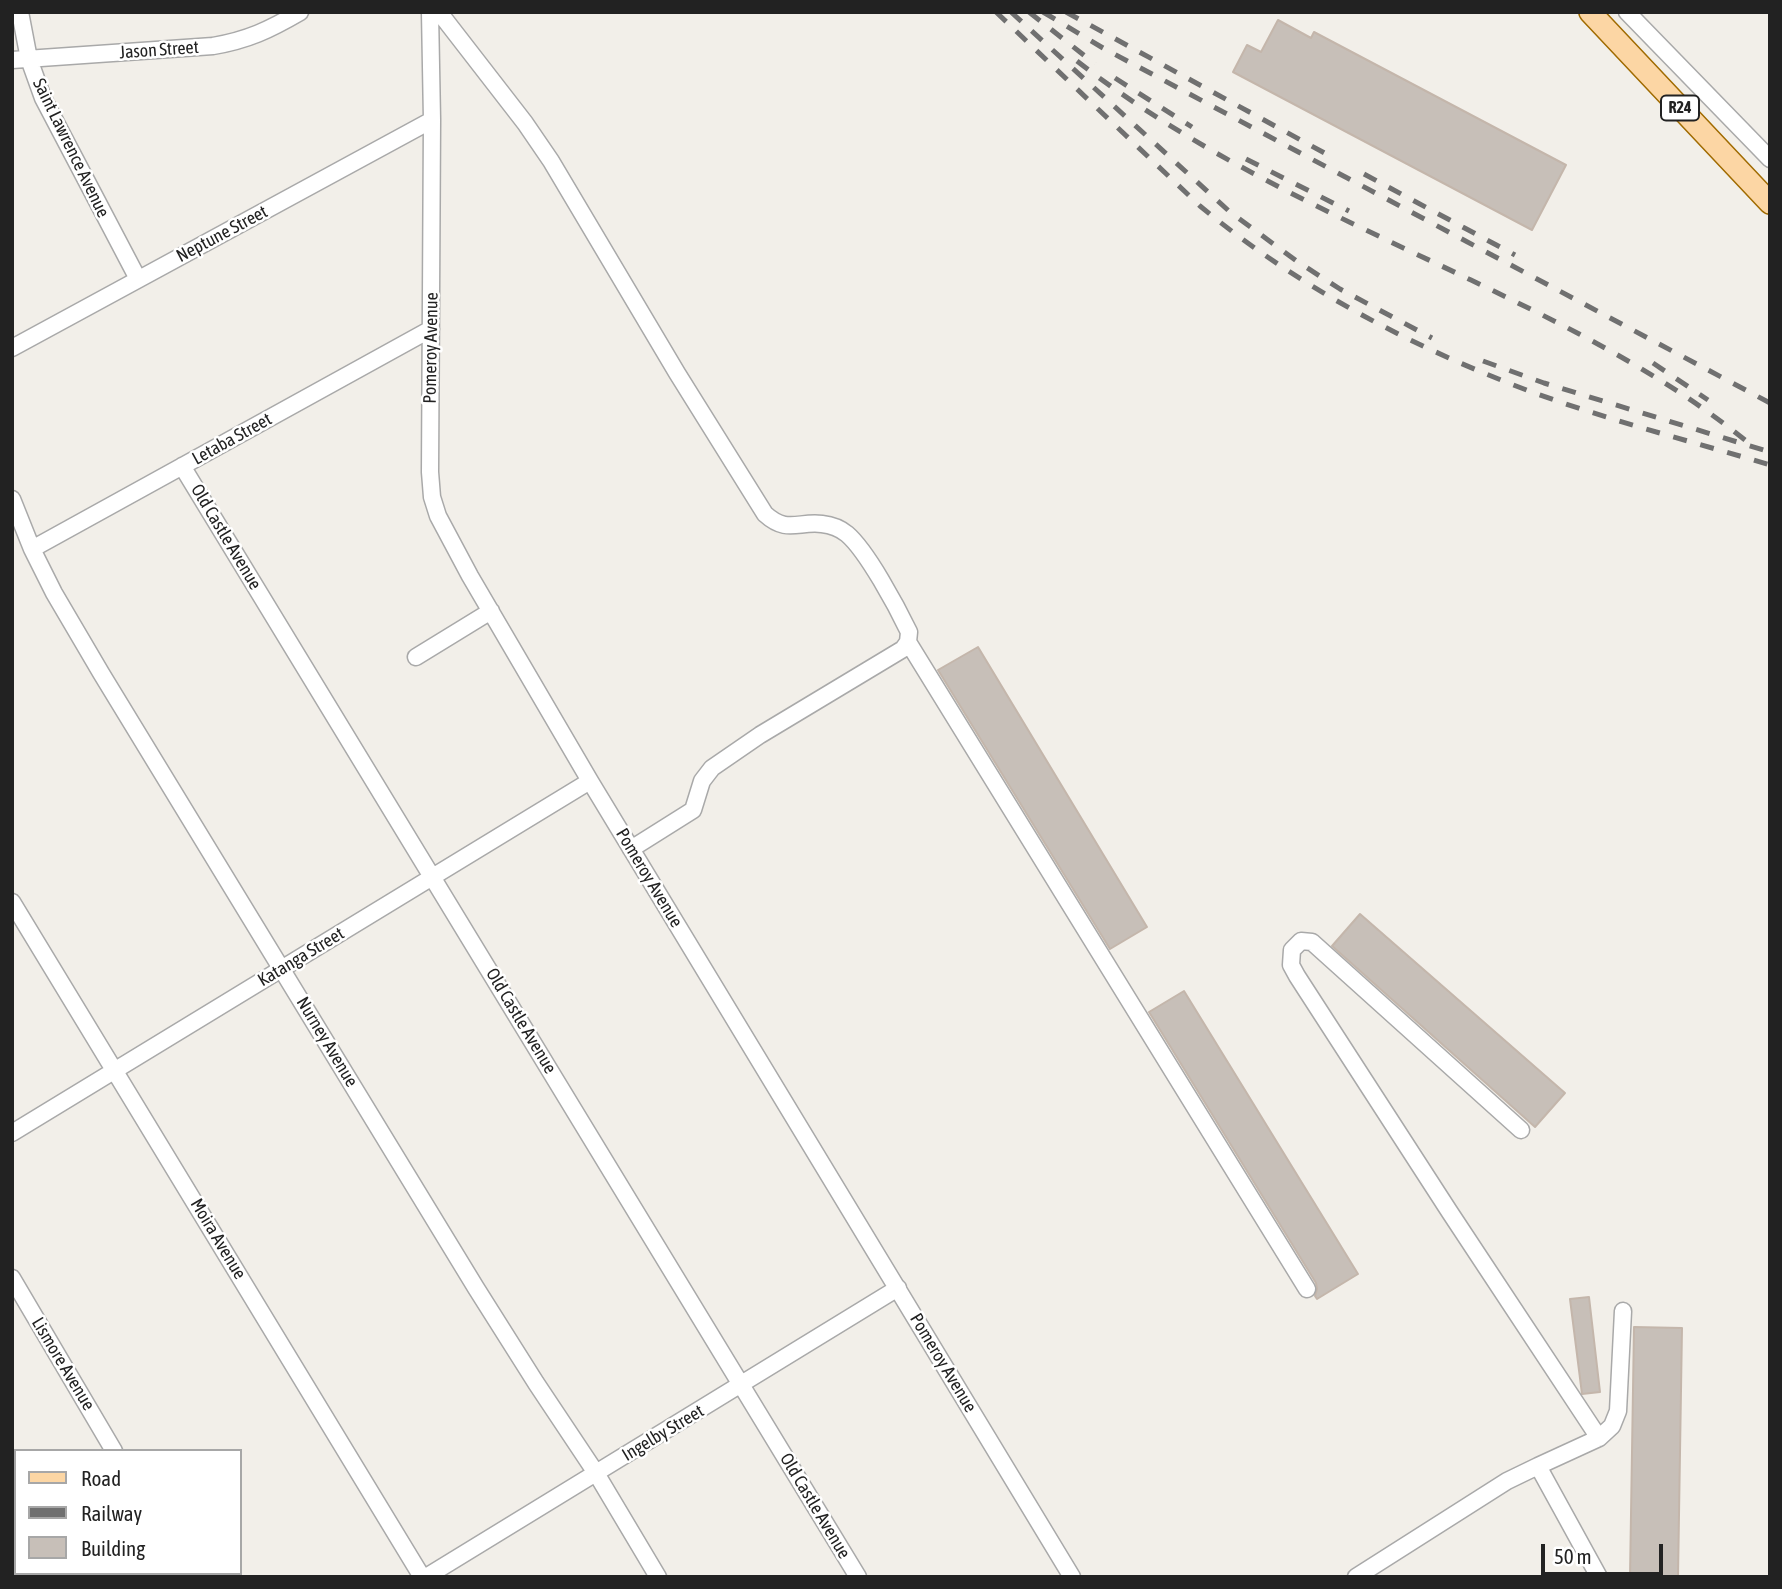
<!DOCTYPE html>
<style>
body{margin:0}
#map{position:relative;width:1782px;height:1589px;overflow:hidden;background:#f2efe9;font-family:"Asap Condensed",sans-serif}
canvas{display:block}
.frame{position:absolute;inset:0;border:14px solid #222;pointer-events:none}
.legend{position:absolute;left:14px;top:1449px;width:228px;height:126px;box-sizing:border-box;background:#fff;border:2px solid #a7a7a7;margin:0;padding:9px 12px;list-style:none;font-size:21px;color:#222}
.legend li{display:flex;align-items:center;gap:14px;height:35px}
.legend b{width:35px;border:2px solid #a7a7a7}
.scale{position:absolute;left:1541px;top:1544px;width:122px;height:32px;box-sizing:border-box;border:4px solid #222;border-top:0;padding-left:9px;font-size:21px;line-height:24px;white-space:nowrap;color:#222;-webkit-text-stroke:5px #fff;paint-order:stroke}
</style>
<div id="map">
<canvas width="1782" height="1589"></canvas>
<div class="frame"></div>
<ul class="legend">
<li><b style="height:9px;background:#fcd6a4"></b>Road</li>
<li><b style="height:9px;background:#707070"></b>Railway</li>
<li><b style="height:19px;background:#c7bfb8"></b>Building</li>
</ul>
<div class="scale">50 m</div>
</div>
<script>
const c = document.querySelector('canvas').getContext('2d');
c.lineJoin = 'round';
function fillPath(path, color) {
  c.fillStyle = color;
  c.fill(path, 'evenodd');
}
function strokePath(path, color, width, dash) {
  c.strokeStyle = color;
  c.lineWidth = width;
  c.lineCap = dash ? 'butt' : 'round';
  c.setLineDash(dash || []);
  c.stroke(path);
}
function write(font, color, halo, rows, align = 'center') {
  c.font = font + ' "Asap Condensed",sans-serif';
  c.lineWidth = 5;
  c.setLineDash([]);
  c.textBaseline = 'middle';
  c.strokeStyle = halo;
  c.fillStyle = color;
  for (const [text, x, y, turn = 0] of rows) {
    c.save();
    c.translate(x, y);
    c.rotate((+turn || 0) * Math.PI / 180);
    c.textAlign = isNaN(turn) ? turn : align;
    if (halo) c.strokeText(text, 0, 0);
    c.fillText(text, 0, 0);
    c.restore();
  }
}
const building = new Path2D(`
 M1278,20L1311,38L1314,32L1566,165L1532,230L1233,72L1247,45L1261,52Z
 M978,647L1147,927L1110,949L938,670Z
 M1360,914L1565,1093L1535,1127L1332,946Z
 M1184,991L1358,1274L1317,1299L1315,1296L1317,1289L1316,1283L1149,1012Z
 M1589,1297L1600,1392L1582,1394L1570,1299Z
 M1634,1327L1682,1328L1678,1577H1630Z`);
fillPath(building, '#c7bfb8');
strokePath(building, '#c4b6ab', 2);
const minor = new Path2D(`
 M20,12L29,59L43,98L138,279
 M430,12L432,120L430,472L432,497L438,516L470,576L590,781L1072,1577
 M439,12L525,123L551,161L677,373L765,514C787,534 798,521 822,524C831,525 841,529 847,534C867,551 897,607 909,632L908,642L903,649L760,735L712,768L702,781L693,810L631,849
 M1627,12L1770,159
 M12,60L213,46C248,40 269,30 300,12
 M12,348L432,120
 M182,466L858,1577
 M12,499L32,549L54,593L101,673L476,1288L536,1383L596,1473L658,1577
 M32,549L431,329
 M908,642L1307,1289
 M416,657L491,611
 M12,902L422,1577
 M1521,1130L1312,942L1301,941L1292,950L1291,965L1297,976L1449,1211L1599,1438
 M12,1133L590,781
 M12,1278L114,1451
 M1538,1466L1599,1438L1612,1426L1618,1411L1623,1311
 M187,1573L189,1577
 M426,1577L898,1288
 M1356,1577L1507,1481L1538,1466L1599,1577`);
const major = new Path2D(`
 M1590,12L1770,203`);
strokePath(minor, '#a9a9a9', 19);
strokePath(major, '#a06b00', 24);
strokePath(minor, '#fff', 16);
strokePath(major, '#fcd6a4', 21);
strokePath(new Path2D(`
 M996,12L1200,206C1293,283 1399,340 1511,384C1595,417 1684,439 1770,465
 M1011,12L1230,212L1298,262L1340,289L1432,338
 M1029,12L1095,64
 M1043,12L1103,48L1770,403
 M1066,12L1330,156
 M1077,61C1196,154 1335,215 1471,280C1566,326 1662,373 1745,440
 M1115,78L1192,127
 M1246,159L1349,211
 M1364,174L1515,255
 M1483,361L1544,383L1770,452
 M1653,363L1708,400`), '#707070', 5, [14, 14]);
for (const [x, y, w] of [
 [1680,108,38]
]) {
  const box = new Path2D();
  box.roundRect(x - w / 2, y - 12.5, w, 25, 5);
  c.fillStyle = '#fff';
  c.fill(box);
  strokePath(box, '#222', 2);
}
write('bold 16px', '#222', null, [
 ["R24",1680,108]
]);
write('18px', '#222', '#fff', [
 ["Jason Street",159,50,-4],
 ["Saint Lawrence Avenue",71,148,64],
 ["Neptune Street",222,234,-28],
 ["Pomeroy Avenue",431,348,-89],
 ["Letaba Street",232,439,-29],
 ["Old Castle Avenue",226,537,59],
 ["Pomeroy Avenue",649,878,59],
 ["Katanga Street",301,957,-31],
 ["Old Castle Avenue",521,1021,59],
 ["Nurney Avenue",327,1042,59],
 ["Moira Avenue",218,1239,59],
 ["Pomeroy Avenue",943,1363,59],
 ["Lismore Avenue",63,1364,59],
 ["Ingelby Street",663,1433,-31],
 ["Old Castle Avenue",815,1506,59]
]);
</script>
